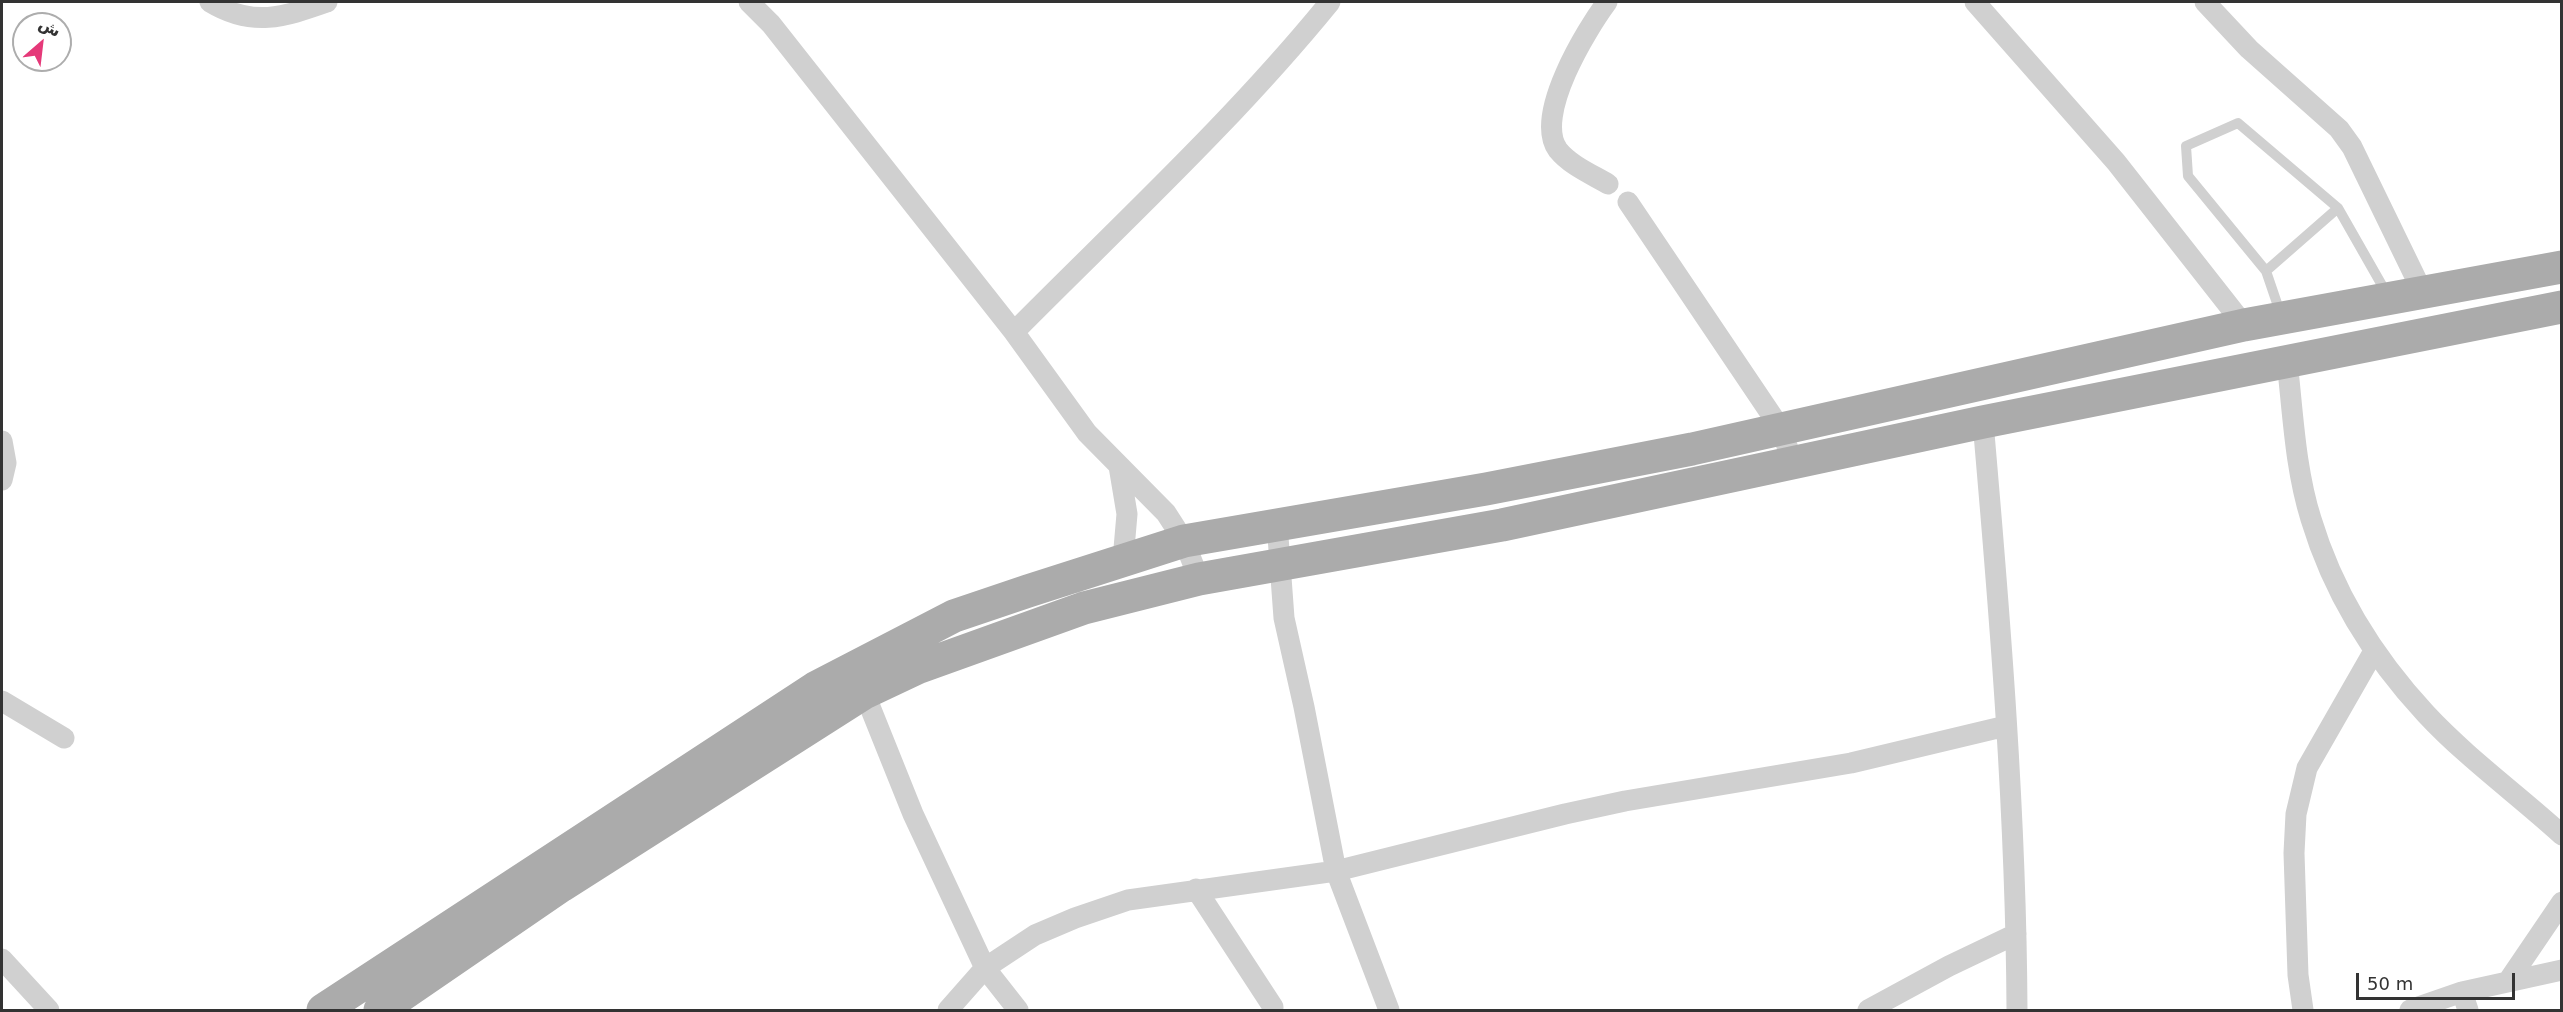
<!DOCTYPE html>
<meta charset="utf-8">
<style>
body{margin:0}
#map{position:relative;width:2563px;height:1012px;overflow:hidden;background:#fff;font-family:"DejaVu Sans",Vazirmatn,sans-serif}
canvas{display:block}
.frame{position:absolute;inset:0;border:3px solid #333;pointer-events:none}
.north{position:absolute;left:12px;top:12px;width:60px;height:60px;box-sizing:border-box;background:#fff;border:2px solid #adadad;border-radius:50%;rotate:28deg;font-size:16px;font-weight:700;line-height:24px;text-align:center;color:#333}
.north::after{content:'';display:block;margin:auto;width:21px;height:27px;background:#e53979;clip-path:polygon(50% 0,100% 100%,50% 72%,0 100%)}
.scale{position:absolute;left:2356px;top:973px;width:159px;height:27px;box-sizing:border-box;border:3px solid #333;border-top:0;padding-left:8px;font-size:18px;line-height:21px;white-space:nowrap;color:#333;-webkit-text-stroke:4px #fff;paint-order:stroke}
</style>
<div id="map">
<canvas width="2563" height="1012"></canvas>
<div class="frame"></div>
<div class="north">ش</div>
<div class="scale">50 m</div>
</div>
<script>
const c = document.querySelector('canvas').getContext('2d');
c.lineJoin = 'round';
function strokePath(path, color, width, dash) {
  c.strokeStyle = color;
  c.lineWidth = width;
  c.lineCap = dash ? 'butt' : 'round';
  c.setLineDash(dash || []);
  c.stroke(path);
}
strokePath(new Path2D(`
 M2266,271L2338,208
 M2281,315L2266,271L2188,176L2186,146L2238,123L2338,208L2387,294`), '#d0d0d0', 10);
strokePath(new Path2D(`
 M210,2C253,28 284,17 327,2
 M749,2L771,24L1014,332L1087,433L1166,513L1184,541L1199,579
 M1607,2C1587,29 1533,116 1558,150C1570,165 1591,174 1608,184
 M1975,2L2116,162L2244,325
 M2205,2L2249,49L2339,129L2352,147L2422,291
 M1628,202L1781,429L1793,463
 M1014,332C1121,224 1234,120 1330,2
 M2287,361C2293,413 2295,468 2311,519C2333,592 2374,658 2426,714C2467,758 2517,794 2562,835
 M1983,422C2000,617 2016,814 2017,1010
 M2,441L6,463L2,480
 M1119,466L1127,514L1123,560
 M1277,523L1284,618L1304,707L1336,871L1389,1010
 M860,682L913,814L985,968L1018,1010
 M2,701L64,738
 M1196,889L1273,1007
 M2,959L49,1010
 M2509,980L2562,902
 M2462,992L2468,1010
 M948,1010L985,968L1035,935L1075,918L1128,900L1336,871L1565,814L1625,801L1851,763L2006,726
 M1868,1010L1949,966L2016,934
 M2303,1010L2298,975L2294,853L2296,814L2307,768L2374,651
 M2410,1010L2462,992L2562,970`), '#d0d0d0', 21);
strokePath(new Path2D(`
 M323,1010L815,688L954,616L1028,591L1184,541L1486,489L1692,449L2244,325L2562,267
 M380,1010L561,886L864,693L917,668L1084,608L1199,579L1502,525L1983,422L2562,307`), '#ababab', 33);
</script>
